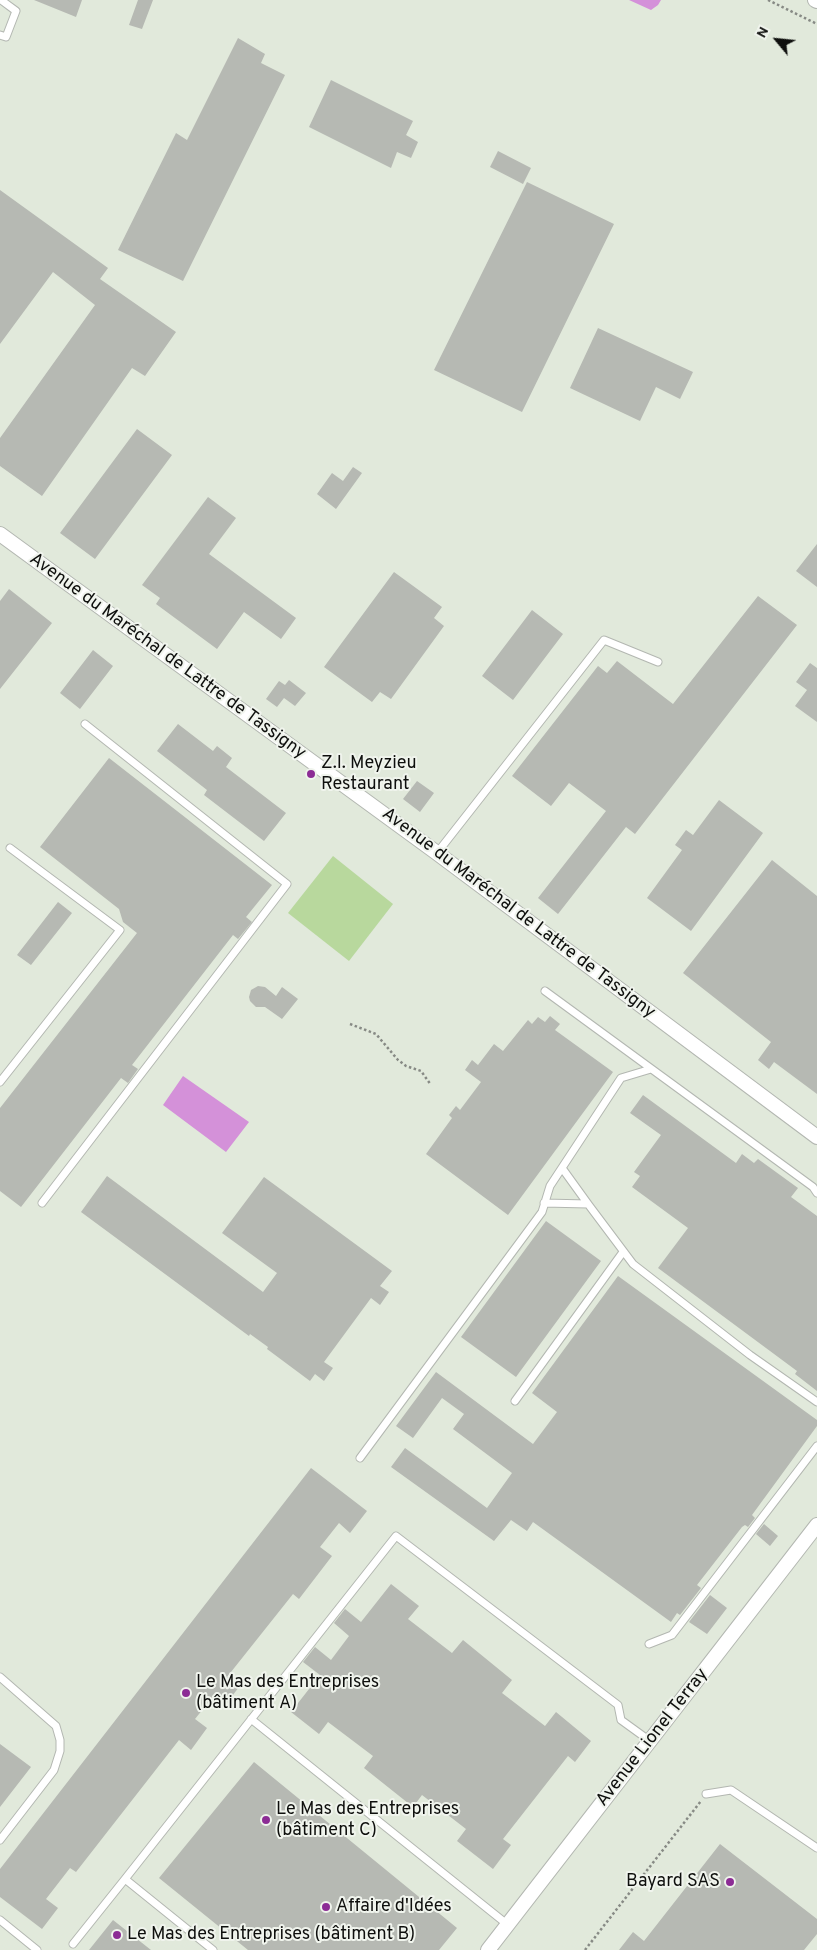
<!DOCTYPE html>
<meta charset="utf-8">
<style>
body{margin:0}
#map{position:relative;width:817px;height:1950px;overflow:hidden;background:#f0f4ed;font-family:Overpass,sans-serif}
canvas{display:block}
.north{position:absolute;left:752px;top:15px;width:50px;height:50px;-webkit-text-stroke:4px #f0f4ed;paint-order:stroke;rotate:298deg;font-size:14px;font-weight:700;line-height:20px;text-align:center;color:#0e0f0d}
.north::after{content:'';display:block;margin:auto;width:18px;height:22px;background:#0e0f0d;clip-path:polygon(50% 0,100% 100%,50% 72%,0 100%)}
</style>
<div id="map">
<canvas width="817" height="1950"></canvas>
<div class="north">N</div>
</div>
<script>
const c = document.querySelector('canvas').getContext('2d');
c.lineJoin = 'round';
function fillPath(path, color) {
  c.fillStyle = color;
  c.fill(path, 'evenodd');
}
function strokePath(path, color, width, dash) {
  c.strokeStyle = color;
  c.lineWidth = width;
  c.lineCap = dash ? 'butt' : 'round';
  c.setLineDash(dash || []);
  c.stroke(path);
}
function write(font, color, halo, rows, align = 'center') {
  c.font = font + ' Overpass,sans-serif';
  c.lineWidth = 4;
  c.setLineDash([]);
  c.textBaseline = 'middle';
  c.strokeStyle = halo;
  c.fillStyle = color;
  for (const [text, x, y, turn = 0] of rows) {
    c.save();
    c.translate(x, y);
    c.rotate((+turn || 0) * Math.PI / 180);
    c.textAlign = isNaN(turn) ? turn : align;
    if (halo) c.strokeText(text, 0, 0);
    c.fillText(text, 0, 0);
    c.restore();
  }
}
fillPath(new Path2D(`
 M0,0H817V1950H0Z`), '#e1e9db');
fillPath(new Path2D(`
 M333,856L393,904L349,961L288,913Z`), '#b8d89d');
fillPath(new Path2D(`
 M629,0H661L658,5L651,10Z
 M183,1076L249,1122L226,1152L163,1105Z`), '#d491d9');
fillPath(new Path2D(`
 M34,0H82L76,17Z
 M138,0H153L142,29L129,25Z
 M238,38L265,54L261,63L285,75L183,281L118,250L176,133L187,140Z
 M331,80L413,121L406,135L418,142L411,158L397,152L391,168L309,127Z
 M498,151L531,168L523,184L490,167Z
 M527,182L614,224L522,412L434,370Z
 M0,190L108,268L100,279L176,332L145,376L132,368L42,496L0,466V438L95,305L53,272L0,344Z
 M598,328L693,372L680,399L656,387L640,421L570,388Z
 M137,429L172,455L95,559L60,533Z
 M353,467L362,473L336,509L317,494L332,473L343,481Z
 M208,497L236,518L209,554L296,618L281,639L244,612L217,649L156,604L160,598L142,585Z
 M817,544V587L796,571Z
 M394,572L442,607L434,618L444,626L391,699L380,692L372,702L324,667Z
 M9,589L52,623L0,689V601Z
 M758,596L797,625L635,834L626,827L558,914L538,898L606,811L569,783L551,806L512,776L598,666L607,673L617,661L673,704Z
 M532,610L563,634L513,700L482,676Z
 M93,650L113,666L80,709L60,693Z
 M810,663L817,668V722L795,706L807,690L796,682Z
 M289,680L306,693L295,706L284,698L277,707L266,699L279,681L285,685Z
 M178,724L213,751L217,746L232,758L226,767L286,813L264,841L204,795L207,790L157,751Z
 M109,758L272,885L246,917L252,922L238,939L233,935L132,1065L138,1069L128,1083L121,1078L21,1207L0,1191V1108L137,933L123,922L119,909L40,847Z
 M417,781L434,793L420,812L403,799Z
 M719,800L763,833L691,931L647,898L682,850L675,845L686,830L693,835Z
 M772,860L817,896V1094L774,1062L769,1069L758,1060L771,1042L683,973Z
 M58,902L72,913L31,965L17,955Z
 M258,986L265,987L276,996L282,987L298,999L282,1019L265,1007H256L250,1001L249,997L251,990Z
 M550,1016L560,1024L555,1030L613,1072L508,1215L426,1154L452,1118L449,1115L456,1106L460,1110L481,1082L465,1070L472,1060L478,1065L494,1044L503,1051L528,1020L532,1024L538,1017L545,1022Z
 M643,1095L736,1163L742,1154L754,1163L758,1159L798,1188L791,1197L817,1216V1391L795,1374L797,1371L658,1268L688,1228L632,1187L640,1176L634,1172L661,1135L630,1113Z
 M107,1176L263,1292L277,1273L222,1233L264,1177L392,1271L380,1286L389,1292L380,1305L371,1298L324,1362L333,1368L324,1381L315,1374L310,1381L267,1349L268,1347L250,1334L249,1336L81,1212Z
 M546,1221L601,1261L516,1377L461,1337Z
 M618,1276L817,1420V1426L752,1515L755,1518L748,1527L745,1525L742,1527L697,1585L701,1588L680,1615L677,1613L671,1622L533,1522L527,1531L511,1520L494,1541L391,1467L405,1448L487,1508L512,1473L453,1429L464,1414L442,1398L413,1438L396,1426L436,1372L533,1444L557,1412L532,1393Z
 M311,1468L367,1511L350,1533L339,1523L320,1547L332,1556L299,1599L293,1594L227,1677L239,1687L223,1708L211,1699L195,1719L207,1728L191,1750L179,1740L76,1872L70,1868L46,1899L58,1908L42,1929L0,1897V1869Z
 M764,1524L778,1536L770,1546L756,1534Z
 M391,1584L419,1606L408,1619L452,1653L463,1640L512,1680L502,1693L545,1726L556,1712L591,1741L575,1762L568,1756L503,1839L511,1845L493,1869L457,1841L466,1829L422,1795L413,1807L364,1768L373,1756L328,1722L319,1734L291,1712L320,1675L303,1662L315,1647L331,1660L349,1636L334,1623L345,1609L361,1622Z
 M710,1595L727,1608L707,1634L689,1622Z
 M0,1744L31,1767L0,1807Z
 M254,1762L457,1928L439,1950H248L159,1878Z
 M720,1844L817,1919V1934L804,1950H619L633,1932L644,1941Z
 M113,1920L151,1950H89Z`), '#b6b9b3');
const lane = new Path2D(`
 M0,35L6,37L16,11L1,0
 M437,853L604,640L658,662
 M545,991L813,1187L817,1193
 M0,1082L120,930L10,848
 M42,1203L287,884L85,724
 M544,1203L588,1204L562,1168
 M588,1204L633,1264L750,1355L817,1402
 M515,1401L623,1252
 M360,1458L542,1212L550,1186L621,1078L651,1069
 M649,1644L672,1635L817,1446
 M0,1677L56,1726L60,1740V1751L54,1770L0,1840
 M251,1719L508,1925
 M706,1794L731,1790L817,1848
 M0,1920L37,1950
 M73,1944L125,1879
 M213,1950L125,1879L396,1536L618,1705L621,1720L650,1741`);
const street = new Path2D(`
 M815,0L817,1
 M0,534L437,853L817,1137
 M488,1950L817,1525`);
strokePath(lane, '#b3b7b1', 9);
strokePath(street, '#b3b7b1', 16);
strokePath(new Path2D(`
 M768,0L817,24
 M350,1024L376,1034L398,1060L406,1066L421,1071L431,1085
 M585,1950L701,1801`), '#878a85', 2.5, [2.5, 2.5]);
strokePath(lane, '#fff', 7);
strokePath(street, '#fff', 14);
for (const [x, y, r, color] of [
 [311,774,5,"#8c2c95"],
 [186,1693,5,"#8c2c95"],
 [266,1820,5,"#8c2c95"],
 [730,1882,5,"#8c2c95"],
 [326,1907,5,"#8c2c95"],
 [117,1935,5,"#8c2c95"]
]) {
  const dot = new Path2D();
  dot.arc(x, y, r, 0, 2 * Math.PI);
  c.fillStyle = color;
  c.fill(dot);
  strokePath(dot, '#f0f4ed', 2);
}
write('18px', '#0e0f0d', '#f0f4ed', [
 ["Avenue du Maréchal de Lattre de Tassigny",167,657,36],
 ["Avenue du Maréchal de Lattre de Tassigny",518,914,37],
 ["Avenue Lionel Terray",653,1738,-52]
]);
write('18px', '#0e0f0d', '#f0f4ed', [
 ["Z.I. Meyzieu",321,764],
 ["Restaurant",321,785],
 ["Le Mas des Entreprises",196,1683],
 ["(bâtiment A)",196,1704],
 ["Le Mas des Entreprises",276,1810],
 ["(bâtiment C)",276,1831],
 ["Bayard SAS",720,1882,"right"],
 ["Affaire d'Idées",336,1907],
 ["Le Mas des Entreprises (bâtiment B)",127,1935]
], 'left');
</script>
